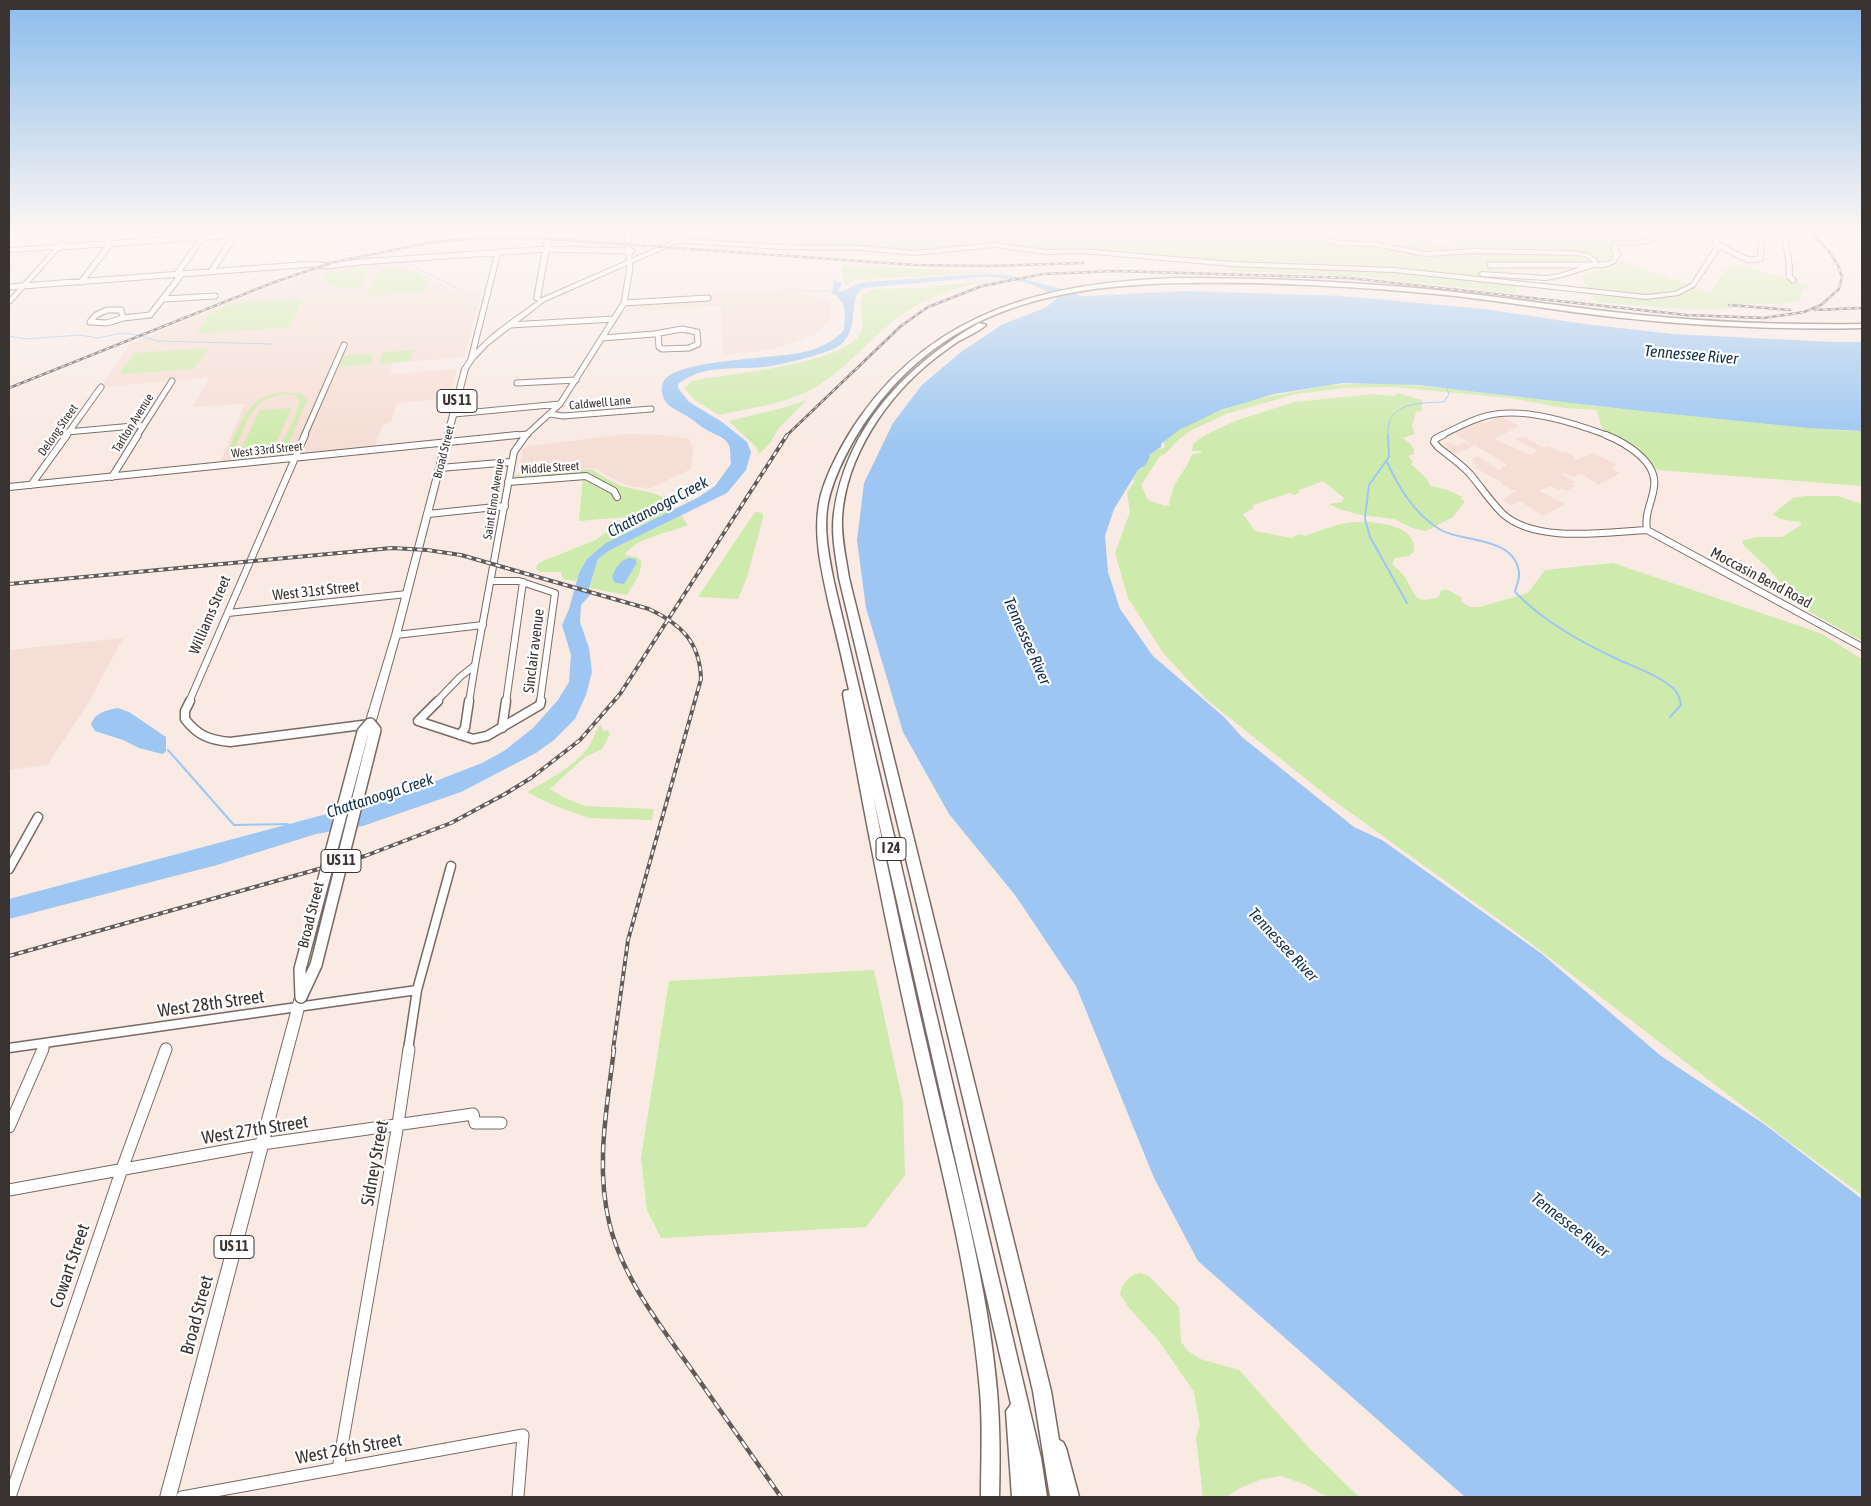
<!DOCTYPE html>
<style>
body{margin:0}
#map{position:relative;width:1871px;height:1506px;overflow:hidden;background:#f9eae4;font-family:"Asap Condensed",sans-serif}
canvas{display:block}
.frame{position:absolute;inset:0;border:10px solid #393331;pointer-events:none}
</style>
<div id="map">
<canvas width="1871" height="1506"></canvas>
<div class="frame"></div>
</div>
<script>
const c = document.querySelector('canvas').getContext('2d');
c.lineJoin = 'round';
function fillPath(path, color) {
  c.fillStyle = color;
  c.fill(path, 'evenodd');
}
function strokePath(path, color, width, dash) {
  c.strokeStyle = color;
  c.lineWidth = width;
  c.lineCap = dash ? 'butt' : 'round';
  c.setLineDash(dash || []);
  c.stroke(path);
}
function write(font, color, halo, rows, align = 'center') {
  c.font = font + ' "Asap Condensed",sans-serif';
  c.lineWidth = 4.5;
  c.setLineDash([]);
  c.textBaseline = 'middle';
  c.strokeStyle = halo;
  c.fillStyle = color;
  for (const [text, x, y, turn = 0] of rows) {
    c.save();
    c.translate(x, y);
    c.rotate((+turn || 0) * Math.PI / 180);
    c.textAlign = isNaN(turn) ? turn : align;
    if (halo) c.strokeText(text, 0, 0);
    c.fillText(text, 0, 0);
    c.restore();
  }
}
fillPath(new Path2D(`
 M398,261L456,292L482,290L464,357L393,363L389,374L457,369L450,398L397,403L391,423L383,424L374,449L300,455L335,368H331L292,455L220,462L245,404L192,407L209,378L101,387L129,345L219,307L320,269Z
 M803,288L802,294L818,295L829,302L832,312L829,322L817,333L787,345L769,350L723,355L721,306L624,312L631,300Z
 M1501,416L1520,426L1494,439L1530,455L1538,450L1514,439L1524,437L1544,448L1549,446L1563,453L1566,452L1575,457L1573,458L1576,460L1593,453L1617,465L1612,469L1620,473L1599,485L1581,473L1574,477L1564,473L1561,474L1575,482L1572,484L1575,486L1566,491L1562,489L1559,490L1550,486L1539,491L1565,504L1543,516L1520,501L1511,506L1502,500L1517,490H1511L1502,484L1503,483L1474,467L1478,465L1472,462L1475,461L1472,459L1478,456L1499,470L1507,465L1475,445L1455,454L1440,446L1449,442L1457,446L1465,442L1469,444L1470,443L1453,433L1480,420L1486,423Z
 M629,434L664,435L689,439L693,449L691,469L651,488L633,487L621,483L596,469L588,468L518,474L523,449L528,446Z
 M123,638L89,702L47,765L9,770V650Z`), '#f5ded5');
fillPath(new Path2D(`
 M695,233H1423L1438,245H1452L1442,234L1450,233H1656L1654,237L1648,239L1612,243L1613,258L1710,292L1718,283L1721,275L1734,263L1811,286L1802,291L1800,300C1779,307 1768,303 1747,304C1738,305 1730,309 1720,309C1679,310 1637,305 1596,302L1581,276L1597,270L1587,260L1582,263L1508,264L1518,294L1367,277L1231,271L1230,263L1041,250L988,242L910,251L838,245H776L689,239Z
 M841,266H853L994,272L855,280L845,286Z
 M364,269L368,270L361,287C347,288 332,290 323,279L328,272Z
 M379,269C396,269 415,266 427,280V291L368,296Z
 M990,280C960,287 928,296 902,314C871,337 847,369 814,388C786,404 750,408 719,415L696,401L684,388L692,381C731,373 830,366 857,338C866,329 861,319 861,309C860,304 862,299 863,294L874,289L915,288Z
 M303,298L289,327L197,334L209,314L233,303Z
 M208,348L194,369L119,374L135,353Z
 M414,350L410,361L379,364L383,352Z
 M374,353L370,364L339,367L344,356Z
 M1389,383C1504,393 1619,408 1734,419C1777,424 1819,430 1862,431V486L1658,470L1603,432L1597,410L1565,408L1510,398L1391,387L1346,388L1296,394L1226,414L1192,430L1178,440L1166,453L1160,456L1141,485L1148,500L1165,506L1170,505C1168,499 1171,498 1172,493C1175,478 1188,469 1192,454L1201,453V451H1192L1193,444L1203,436L1235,421L1294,402L1373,394L1393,396L1398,393L1422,400V411L1416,412L1412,427L1415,434L1403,438C1409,443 1415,446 1414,454L1408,456L1413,462L1411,464L1426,478L1431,486L1448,490L1462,497L1461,499L1465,501L1453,517L1426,531L1412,528L1394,519L1361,515L1339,509L1329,504L1342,502L1344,498L1323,481L1299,490L1300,492L1294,495L1290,493L1253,505L1254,508L1243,514L1255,531L1291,538L1299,534L1305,536C1317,532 1329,527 1341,524C1361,519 1418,521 1414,551L1409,556L1395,558L1392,564C1396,568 1403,573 1406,579C1417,597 1413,604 1439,597L1441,590H1448L1462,598L1461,602L1470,607H1480L1528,593L1545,570L1613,563L1820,633L1862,659V1195L1787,1140L1520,935L1326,795L1206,699L1164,654L1128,598L1115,553L1130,512L1127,492L1135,481L1133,479L1138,470L1142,469L1150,457L1149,455L1157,449L1165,448L1164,441L1179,430L1201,418L1252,400L1329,385Z
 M284,392L302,394L307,401L285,452L279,453V451C269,456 225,469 230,446C244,417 248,396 284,392ZM286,394L297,396L300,402C292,424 286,449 260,454C252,456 244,456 237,452L236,445C249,419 253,396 286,394Z
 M807,400L778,429L771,442L759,454L756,447L729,421L786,407Z
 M292,408L275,445L241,449L260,410Z
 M591,469C601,475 611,482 622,486C643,493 656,489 673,505L669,507L675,510C643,525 588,544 576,581L563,579L561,572H540L536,569L537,565L543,561L596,540L626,517L579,521L583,478L514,485L515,475Z
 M1806,496H1837L1862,504V641L1803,608L1767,567L1744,546L1742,541L1757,537H1782L1800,526L1802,524L1800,522L1780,519L1773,514L1793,498Z
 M755,512L763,513V518L747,577L738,599L698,597Z
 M681,515L688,525C671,532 633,539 625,555L637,557L641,561C642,575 633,584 627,595L589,588L598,559L610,550ZM629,558H633L624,584H619L612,577L619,564Z
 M601,724L603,731L608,730L610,734L602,749L585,757L550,789L563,797L584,806L654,809L652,820L589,818L555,806L527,792C548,780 572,768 588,748C593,741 595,731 601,724Z
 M874,970L903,1103L905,1175L866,1227L661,1238L647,1210L641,1158L669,981Z
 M1140,1273L1149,1276L1179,1307L1181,1342L1188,1351L1200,1359L1239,1370L1310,1449L1359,1497H1328L1302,1483L1280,1476L1259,1480L1238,1489L1226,1497H1203L1196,1437L1200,1426L1194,1392L1159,1341L1129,1308L1120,1294C1123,1282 1128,1276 1140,1273Z`), '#ceeaad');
fillPath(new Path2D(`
 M979,274L1009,275L1062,289L1083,296L1186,291L1342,296L1484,309L1585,324L1673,334L1833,342H1862V431L1808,428L1642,411L1418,385L1343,383L1274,394L1221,410L1179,430L1161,444V447L1149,455L1150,457L1145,466L1138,470L1114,509L1105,536L1108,572L1120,609L1153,656L1224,717L1242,737L1354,827L1382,840L1542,954L1661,1056L1764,1124L1862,1199V1497H1465L1198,1261L1154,1178L1076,986L1015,895L949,814L903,732L866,608L857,540L864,483L893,423L922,385L961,352L1003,324L1045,308L1057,298C1038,283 1007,277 983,277L864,288C844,299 864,330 837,347C826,354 777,366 763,367C734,370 703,364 678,384V388L689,402L722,422L747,442L751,452L746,470L727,493L610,550L598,559L589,588L590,595L581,605L580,622L589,648L592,672L586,695L575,719L554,740L536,753L461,792L363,826L316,834L217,865L9,919V899L405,793L482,763L504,751L533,728L558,700L569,682L571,655L562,625L569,609L579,573L587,559L606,543L699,497L715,486L731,464C730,459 731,450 729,445C725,437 714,434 707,430C699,426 693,419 685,415C675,409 664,406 662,392C661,387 663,381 666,378C686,359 775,359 804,352C819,349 834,341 844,330C845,311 848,305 832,292L834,280L842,284L838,290L841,292L857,284L866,282Z
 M629,558L635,559L637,563L624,584L615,583L612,577C615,569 619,561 629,558Z
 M118,708L129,712L163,735L166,737V752L162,754L139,748L123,740L95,731L91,725C94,713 107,710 118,708Z`), '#9dc7f2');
strokePath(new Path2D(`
 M343,233L335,244L337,249L343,252L410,239L427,238L425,241
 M23,247L39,233
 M9,248L24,247
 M404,258L405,255L421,247
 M404,261L461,290
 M9,276L14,260L20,251
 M804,291H828L837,295
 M9,336L25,339L80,335L97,338L123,333L138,335
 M141,336L157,341L272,344
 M1388,436C1385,402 1419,403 1444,402L1449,394L1446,386`), '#9dc7f2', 1);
strokePath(new Path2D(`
 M1387,462C1399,488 1414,513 1439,529C1460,543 1515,535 1519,573C1520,579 1516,586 1515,592C1543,621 1579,641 1615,658C1634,667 1656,674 1673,688C1678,693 1680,698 1681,705L1670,717
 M1365,517L1369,485L1389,457L1388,435
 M1365,519L1370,537L1407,603
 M168,750L234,825L288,824L289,826`), '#9dc7f2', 2);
const minorFar3 = new Path2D(`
 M1775,233L1785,238C1786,254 1791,259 1789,276L1793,280
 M679,241L691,233
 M105,243L114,233
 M1718,245L1748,260L1760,259L1762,239L1766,233
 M60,247L235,235
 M1490,265H1593
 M211,272L236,233
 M176,275L203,237
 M81,282L111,243
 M9,287L313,264L328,266L360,262L547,249L632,251
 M164,299L215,296
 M624,303L708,298
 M107,310H121L123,318L107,323L90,322L96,315Z
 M123,318L150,315L182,274
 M510,325L614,319
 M602,338L654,334L682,329L697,332L698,344L689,348L662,349L659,347L658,334
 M471,359L498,252
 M517,383L576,380
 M454,414L560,404
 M550,414L563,416L651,409
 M67,432L144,425
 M66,436L101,387
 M137,436L172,381
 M304,436L344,345
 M505,436L528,434
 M525,436L560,404L624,303L630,268L627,233
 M1440,436C1455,429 1470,420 1486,416C1523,406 1574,423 1609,436`);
const minorFar2 = new Path2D(`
 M1443,435L1435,439L1434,442L1438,447C1449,456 1461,464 1470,474C1481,487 1490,501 1502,513C1534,544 1606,532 1647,530
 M1606,435C1626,443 1658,462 1654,487C1652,503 1644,514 1647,530
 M440,468L511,462
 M112,477L138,435
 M508,482L586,476L614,491L617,497
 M31,485L67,435
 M9,487L517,435
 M428,514L505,506
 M1647,530L1862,647
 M491,581H519L555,593L540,702
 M228,613L407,594
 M396,635L483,625
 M189,702L305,435
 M436,702L460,677L475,665L514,452L526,435
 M469,702L475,665
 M506,702L523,582`);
const minorFar1 = new Path2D(`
 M190,701L185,711V719C198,736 210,740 230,742L370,724
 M438,701L418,721L473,739L487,736L540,705L541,701
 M502,728L506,701
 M460,735L465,728L469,701
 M9,869L38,817
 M9,1048L417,990
 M43,1050L46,1043
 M165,1050L166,1048
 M408,1050L417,990L451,866`);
const minor = new Path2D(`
 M9,1127L43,1049
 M9,1190L262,1144L473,1114L475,1123H501
 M338,1469L398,1124L409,1049
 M10,1497L122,1169L166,1049
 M182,1497L523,1435L518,1497`);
const major = new Path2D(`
 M69,233H74L11,303L9,304V299L54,249L9,252V248L58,245Z
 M546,233H552L540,298H542L672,241L684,239L781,245L861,246L914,251L995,243L1046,250L1082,249L1232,262L1394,268L1646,295L1675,292L1691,284L1715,247L1711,233H1717L1721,247L1695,286L1678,295L1646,299L1394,272L1232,266L1082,253L1046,254L995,247L914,255L861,250L781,249L684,243L675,244L545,301L488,345L474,360L468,369L400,635L375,724L373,727H367L365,724L392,635L462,369C479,340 511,321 538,301L534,299Z
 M1297,233H1307L1338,241L1373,242L1426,252L1474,249L1573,251L1589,254L1597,260V263L1611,261L1614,255L1611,246L1615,242C1627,240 1649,244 1656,233H1662C1654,247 1633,244 1619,245L1617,246L1620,255L1615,263L1604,267H1594L1562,277L1546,280L1482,276L1479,274L1482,272L1546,276L1559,274L1591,264L1592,261L1585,256L1573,255L1474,253L1426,256L1373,246L1338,245Z
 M301,991L305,993L307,997L176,1497H160L295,997L297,993Z`);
const highway = new Path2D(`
 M1177,278C1260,278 1343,281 1426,289C1489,295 1551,305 1613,312C1696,322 1779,325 1862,324V328C1779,330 1696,326 1613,317C1560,311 1508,302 1455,296C1389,289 1322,285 1255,283C1111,281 967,283 873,411C855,435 834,473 828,503C823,529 829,557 834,582L1041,1458L1047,1497H1012L1006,1411L1011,1404L873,796C892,891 913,986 935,1080C959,1183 988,1286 997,1391C1000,1427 1000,1462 999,1497H981C981,1462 983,1426 980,1391C970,1269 936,1151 910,1032C885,920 863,807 843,694L844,691L849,690C843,663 837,636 830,609C823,576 813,539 819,504C823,478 845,438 861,416C938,308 1052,282 1177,278Z
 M979,323L986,325C978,332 968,336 959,341C951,346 942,353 934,359C887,396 846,456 842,517C841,538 846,558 849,578L1051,1391L1059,1440L1063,1442L1066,1448L1079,1497H1050L1033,1391L839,578C836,557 831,535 834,513C846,427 907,365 979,323Z`);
strokePath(minorFar3, '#776a65', 7);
strokePath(minorFar2, '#776a65', 8);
strokePath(minorFar1, '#776a65', 11);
strokePath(minor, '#776a65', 13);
strokePath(major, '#776a65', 2);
strokePath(highway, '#776a65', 3);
strokePath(minorFar3, '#fff', 5);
strokePath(minorFar2, '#fff', 6);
strokePath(minorFar1, '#fff', 8);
strokePath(minor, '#fff', 11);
fillPath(major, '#fff');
fillPath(highway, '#fff');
const railFar2 = new Path2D(`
 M1729,305L1790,310
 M1815,310L1862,308
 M9,388L272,283L334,262L433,242L480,238H537L915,265L988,266L1083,263
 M786,436L901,326L928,307L982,286L1043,274L1117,271L1349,278L1686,315L1764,318L1804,312L1821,305L1839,289L1842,277L1838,265L1828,250L1812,233`);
const railFar1 = new Path2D(`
 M9,584L392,548L427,550L461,555L649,609C681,624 700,642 701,679L628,940L613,1050
 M9,956L365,856L451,823L505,794L531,778L580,740L620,694L787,435`);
const rail = new Path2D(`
 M614,1049C607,1108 595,1167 610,1226C624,1280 662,1328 694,1373C723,1414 752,1456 781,1497`);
strokePath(railFar2, '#635b59', 2.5);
strokePath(railFar1, '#635b59', 4);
strokePath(rail, '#635b59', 4.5);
strokePath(railFar2, '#fff', 1, [4]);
strokePath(railFar1, '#fff', 2, [5]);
strokePath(rail, '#fff', 2.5, [8]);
const majorBridge = new Path2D(`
 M370,724L375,730L316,965L301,997L300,969L363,732Z`);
strokePath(majorBridge, '#776a65', 14, []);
strokePath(majorBridge, '#fff', 11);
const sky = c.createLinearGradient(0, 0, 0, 444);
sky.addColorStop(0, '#8abcec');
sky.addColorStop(0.52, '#fcf6f3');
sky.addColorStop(1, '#fcf6f300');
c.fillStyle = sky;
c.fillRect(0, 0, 1871, 444);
write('12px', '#393331', '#fff', [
 ["Caldwell Lane",600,403,-5],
 ["Tarlton Avenue",133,423,-58],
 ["Delong Street",58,430,-55],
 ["West 33rd Street",267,450,-6],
 ["Broad Street",444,452,-76],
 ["Middle Street",550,468,-4],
 ["Saint Elmo Avenue",494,499,-81]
]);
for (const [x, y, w] of [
 [457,401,40],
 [891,849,30],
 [341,861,40],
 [234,1247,40]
]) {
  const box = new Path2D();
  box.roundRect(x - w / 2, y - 11.5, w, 23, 4);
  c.fillStyle = '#fff';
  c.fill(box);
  strokePath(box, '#393331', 1);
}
write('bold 14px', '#393331', null, [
 ["US 11",457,401],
 ["I 24",891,849],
 ["US 11",341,861],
 ["US 11",234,1247]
]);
write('15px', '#393331', '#fff', [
 ["Moccasin Bend Road",1761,578,28],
 ["West 31st Street",316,591,-6],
 ["Williams Street",210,615,-67],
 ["Sinclair avenue",534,651,-83],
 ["Broad Street",311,915,-76]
]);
write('italic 16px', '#112f4b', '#fff', [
 ["Tennessee River",1691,355,5],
 ["Chattanooga Creek",658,507,-28],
 ["Tennessee River",1027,641,66],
 ["Chattanooga Creek",380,796,-18],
 ["Tennessee River",1283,945,47],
 ["Tennessee River",1570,1225,38]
]);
write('18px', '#393331', '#fff', [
 ["West 28th Street",211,1004,-8],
 ["West 27th Street",255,1130,-9],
 ["Sidney Street",375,1163,-80],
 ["Cowart Street",70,1266,-71],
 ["Broad Street",197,1315,-75],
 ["West 26th Street",349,1449,-10]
]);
</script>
